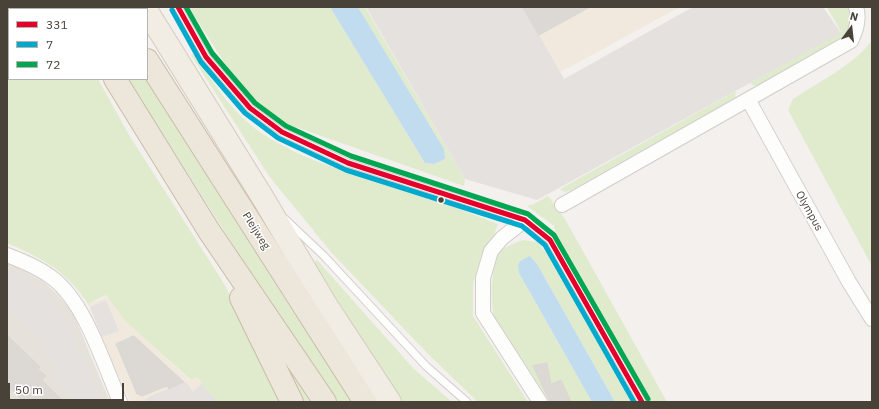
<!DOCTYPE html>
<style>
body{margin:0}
#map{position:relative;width:879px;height:409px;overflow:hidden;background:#f3f0ed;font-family:"IBM Plex Sans",sans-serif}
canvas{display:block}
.frame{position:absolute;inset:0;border:8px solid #494239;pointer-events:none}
.legend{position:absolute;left:8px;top:8px;width:140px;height:72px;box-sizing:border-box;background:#fff;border:1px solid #b6b3b0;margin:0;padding:5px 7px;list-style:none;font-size:12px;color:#494239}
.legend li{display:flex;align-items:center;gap:8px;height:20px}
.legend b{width:20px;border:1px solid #b6b3b0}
.north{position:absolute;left:831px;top:8px;width:40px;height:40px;-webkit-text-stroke:3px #fff;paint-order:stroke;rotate:15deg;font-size:11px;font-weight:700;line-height:16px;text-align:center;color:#494239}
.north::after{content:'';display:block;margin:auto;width:14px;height:18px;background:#494239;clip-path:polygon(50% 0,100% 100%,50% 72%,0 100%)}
.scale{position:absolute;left:8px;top:383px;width:116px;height:18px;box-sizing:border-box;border:2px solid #494239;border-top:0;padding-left:5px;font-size:12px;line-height:14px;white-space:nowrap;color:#494239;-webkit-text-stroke:3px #fff;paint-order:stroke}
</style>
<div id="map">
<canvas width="879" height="409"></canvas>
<div class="frame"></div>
<ul class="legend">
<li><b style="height:5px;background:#e4002b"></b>331</li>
<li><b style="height:5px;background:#00a9ce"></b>7</li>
<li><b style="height:5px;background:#00a651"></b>72</li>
</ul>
<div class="north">N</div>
<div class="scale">50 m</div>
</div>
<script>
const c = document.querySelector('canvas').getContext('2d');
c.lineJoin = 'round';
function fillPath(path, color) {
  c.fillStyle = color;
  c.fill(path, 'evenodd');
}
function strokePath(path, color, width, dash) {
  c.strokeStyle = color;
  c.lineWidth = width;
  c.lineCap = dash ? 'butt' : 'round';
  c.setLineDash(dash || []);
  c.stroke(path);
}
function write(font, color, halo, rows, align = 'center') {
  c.font = font + ' "IBM Plex Sans",sans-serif';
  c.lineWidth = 3;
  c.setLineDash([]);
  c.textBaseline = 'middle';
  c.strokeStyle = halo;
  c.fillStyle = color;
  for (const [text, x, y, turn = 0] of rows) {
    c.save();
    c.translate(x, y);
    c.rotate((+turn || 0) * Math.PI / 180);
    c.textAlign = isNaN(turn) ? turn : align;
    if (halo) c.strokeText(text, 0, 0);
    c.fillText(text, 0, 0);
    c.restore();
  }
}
fillPath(new Path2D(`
 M7,262L43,281L59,296L69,308L76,320L110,402H7Z`), '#e6e2db');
fillPath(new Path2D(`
 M517,7H680L555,75Z
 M106,295L125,321L190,380L197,377L222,402H130L88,304L104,298Z`), '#f1e9de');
fillPath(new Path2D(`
 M7,7H57L59,9H9V43L7,44Z
 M189,7H330L425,163L434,164L445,159L444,149L358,7H365L465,179L464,186L287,124L257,105L243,92Z
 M827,7H849L851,19L845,35L757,86L752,85L750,83L841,32Z
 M872,40V266L788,110L793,99C816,84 858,62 872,40Z
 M195,54C212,81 228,107 253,127C294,159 355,174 404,190C436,200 467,212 498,224L493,237L482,253L473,284V316L528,402H478L428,354L331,252L269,176L191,55Z
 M9,58V79H98L129,135L223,282L287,402H219L201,384L202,383L197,377L191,380L125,321L106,295L88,304C67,271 42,258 7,243V59Z
 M128,79H146L290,307L357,402H336L276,313Z
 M736,91L735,98L570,191L564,192L560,189Z
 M548,196L565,219L667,402H650L555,232L554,226L527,206L534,204Z
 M522,240L537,242L551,258L633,402H615L537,264L531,257L519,273L592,402H550L494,317C491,300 490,267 500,252C504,247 516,243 522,240Z
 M317,260L414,369L452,402H400L314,262Z
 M262,326L311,402H299Z`), '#e0ebce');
fillPath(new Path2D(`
 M366,7H523L564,79L693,7H823L841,33L537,200L465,179Z
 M7,271L22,277L38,287L51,298L62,313L73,333L102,402H71L41,337L38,339L26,324L7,310Z
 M106,300L119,331L102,337L90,307Z
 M186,382L193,392L201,384L219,402H146L145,399L157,393Z`), '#e5e1de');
fillPath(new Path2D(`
 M330,7H358L444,149L445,159L434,164L425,163Z
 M530,256L537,264L615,402H592L519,273L518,265L520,261Z`), '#c0dcee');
const building = new Path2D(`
 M523,7H590L539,35Z
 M7,335L40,367L38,369L46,376L42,380L64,402H24L7,385Z
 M134,336L184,382L169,389L167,386L142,396L137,394L116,344Z
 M547,363L551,384L561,380L571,402H550L533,366Z`);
fillPath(building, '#dcd9d5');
strokePath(building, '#dbd7d3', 1);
const lane = new Path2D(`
 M178,7L206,57L250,108L282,132L348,163L525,220L550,240L642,402
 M285,219L324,256L426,366L467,402`);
const street = new Path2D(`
 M749,101L849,282L872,319
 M562,205L851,41C856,30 860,19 856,7
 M525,220L502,238L491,251L483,278V313L540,402
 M7,255C22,261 38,267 51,277C84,300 104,364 120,402`);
const primary = new Path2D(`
 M147,11L263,198L325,303L390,402`);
const highway = new Path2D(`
 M72,7L73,9
 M114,7L115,9
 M147,60L365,402
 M115,79L209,231L325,402
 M241,298L292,402`);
strokePath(lane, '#d1ceca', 9);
strokePath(street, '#d1ceca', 16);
strokePath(primary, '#d4ccbb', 24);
strokePath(highway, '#c9bda9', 24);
strokePath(lane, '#fdfdfc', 7);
strokePath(street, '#fdfdfc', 14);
strokePath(primary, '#f1ede5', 22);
strokePath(highway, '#ece6db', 22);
strokePath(new Path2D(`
 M178,7L206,57L250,108L282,132L348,163L525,220L550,240L642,402`), '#e4002b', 5);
strokePath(new Path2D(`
 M172,10L201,62L245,113L278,138L346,170L522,226L545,245L634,402`), '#00a9ce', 5);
strokePath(new Path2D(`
 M186,7L212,53L255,103L286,126L351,156L528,214L554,235L648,399`), '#00a651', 5);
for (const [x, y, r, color] of [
 [441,200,3.5,"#494239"]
]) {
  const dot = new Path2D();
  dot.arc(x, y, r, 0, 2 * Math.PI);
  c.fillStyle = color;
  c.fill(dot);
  strokePath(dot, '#fff', 1.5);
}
write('11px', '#494239', '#fff', [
 ["Olympus",809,211,61],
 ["Pleijweg",256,231,58]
]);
</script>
